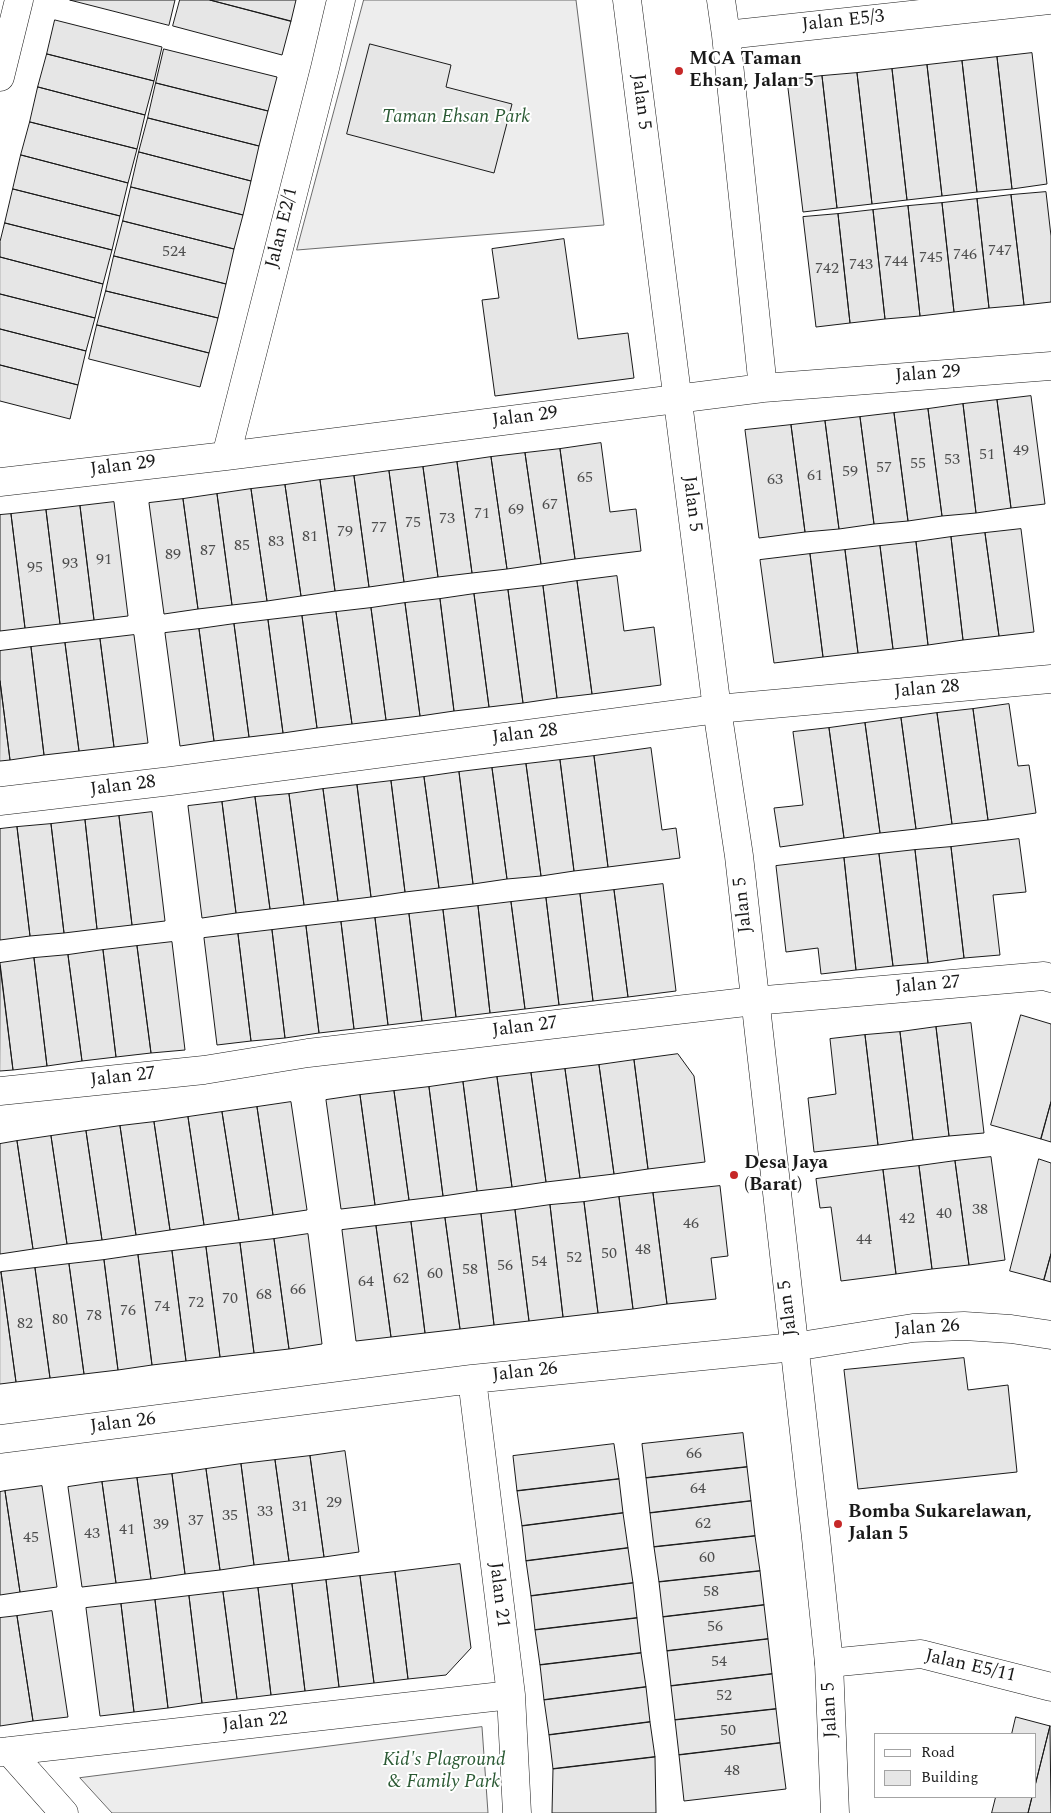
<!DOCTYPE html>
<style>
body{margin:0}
#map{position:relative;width:1051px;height:1813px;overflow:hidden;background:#fff;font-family:Spectral,serif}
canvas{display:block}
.legend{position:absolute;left:874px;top:1733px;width:162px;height:65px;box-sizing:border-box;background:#fff;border:1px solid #a3a3a3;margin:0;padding:6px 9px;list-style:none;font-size:15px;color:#1a1a1a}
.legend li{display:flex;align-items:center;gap:10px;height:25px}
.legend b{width:25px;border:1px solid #a3a3a3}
</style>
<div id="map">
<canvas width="1051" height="1813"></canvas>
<ul class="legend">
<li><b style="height:6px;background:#fff"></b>Road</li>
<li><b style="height:14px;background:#e6e6e6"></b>Building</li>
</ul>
</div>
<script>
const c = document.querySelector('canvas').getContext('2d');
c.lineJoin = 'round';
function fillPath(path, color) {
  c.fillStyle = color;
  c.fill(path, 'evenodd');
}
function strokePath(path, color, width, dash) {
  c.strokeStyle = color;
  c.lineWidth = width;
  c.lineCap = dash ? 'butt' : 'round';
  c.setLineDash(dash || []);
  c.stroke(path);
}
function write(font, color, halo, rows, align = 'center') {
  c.font = font + ' Spectral,serif';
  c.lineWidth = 4;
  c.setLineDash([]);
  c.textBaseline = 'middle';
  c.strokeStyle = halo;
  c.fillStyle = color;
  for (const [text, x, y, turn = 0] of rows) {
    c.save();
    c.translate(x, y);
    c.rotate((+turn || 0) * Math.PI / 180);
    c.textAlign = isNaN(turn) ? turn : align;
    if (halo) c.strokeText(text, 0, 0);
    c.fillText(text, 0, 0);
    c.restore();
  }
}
const built = new Path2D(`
 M364,0H576L604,225L297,250Z
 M482,1727L488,1813H112L80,1778Z`);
fillPath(built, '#ededed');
strokePath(built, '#6a6a6a', 1);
const building = new Path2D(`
 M70,0H175L169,25Z
 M180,0H210L291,21L282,55L173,26Z
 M210,0H296L291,21Z
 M55,20L162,47L154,81L47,54Z
 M370,44L451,65L446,87L512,104L494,173L347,134Z
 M164,49L277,77L268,111L156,83Z
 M1032,53L1047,184L1012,189L997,57Z
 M47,54L154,81L145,115L38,87Z
 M997,57L1012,189L977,192L962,61Z
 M962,61L977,192L942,196L927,65Z
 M927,65L942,196L907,200L892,69Z
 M892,69L907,200L872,204L857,73Z
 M857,73L872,204L837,208L822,76Z
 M822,76L837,208L803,212L787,80Z
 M156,83L268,111L259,146L148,118Z
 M38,87L145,115L137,149L30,122Z
 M148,118L259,146L251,181L139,152Z
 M30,122L137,149L128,183L21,155Z
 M139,152L251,181L243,215L131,187Z
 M21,155L128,183L120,216L13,189Z
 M131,187L243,215L234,249L123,221Z
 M13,189L120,216L112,250L5,223Z
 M1046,192L1051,236V302L1024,305L1011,195Z
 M1011,195L1024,305L989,308L977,199Z
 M977,199L989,308L954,312L942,203Z
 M942,203L954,312L920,316L908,206Z
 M908,206L920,316L885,319L873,210Z
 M873,210L885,319L850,323L838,214Z
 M838,214L850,323L816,327L803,217Z
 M123,221L234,249L226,284L114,256Z
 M5,223L112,250L103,284L0,257V242Z
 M564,239L578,339L628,333L634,378L495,396L482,300L499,298L492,249Z
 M114,256L226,284L218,318L106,291Z
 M0,257L103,284L95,318L0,294Z
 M106,291L218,318L209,353L97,325Z
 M0,294L95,318L86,351L0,329Z
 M97,325L209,353L200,387L89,359Z
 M0,329L86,351L78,385L0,365Z
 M0,365L78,385L70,419L0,401Z
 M1031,396L1045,504L1011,508L997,400Z
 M997,400L1011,508L976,513L963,404Z
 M963,404L976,513L942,516L928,409Z
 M928,409L942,516L908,521L894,413Z
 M894,413L908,521L874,524L860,417Z
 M860,417L874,524L839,529L825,421Z
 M825,421L839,529L805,532L791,425Z
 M791,425L805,532L759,538L745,430Z
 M601,443L610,512L636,509L641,551L575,559L560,449Z
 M560,449L575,559L541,564L525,453Z
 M525,453L541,564L507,569L491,457Z
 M491,457L507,569L472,573L457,462Z
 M457,462L472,573L438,577L423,467Z
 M423,467L438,577L404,582L389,471Z
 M389,471L404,582L369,587L354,476Z
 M354,476L369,587L335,591L320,480Z
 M320,480L335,591L301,596L285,485Z
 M285,485L301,596L267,601L251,489Z
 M251,489L267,601L232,605L217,494Z
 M217,494L232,605L198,609L183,499Z
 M183,499L198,609L164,614L149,503Z
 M114,502L128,616L94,620L80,506Z
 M80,506L94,620L60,624L46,510Z
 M46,510L60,624L25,628L11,514Z
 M11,514L25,628L0,631V515Z
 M1021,529L1034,632L999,636L985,533Z
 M985,533L999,636L963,640L951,537Z
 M951,537L963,640L928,645L916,542Z
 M916,542L928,645L893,649L880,546Z
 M880,546L893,649L858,653L845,550Z
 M845,550L858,653L823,657L810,554Z
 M810,554L823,657L774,663L760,560Z
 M617,576L624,631L654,627L661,685L592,694L577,581Z
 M577,581L592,694L557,698L543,586Z
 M543,586L557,698L523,703L508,590Z
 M508,590L523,703L489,707L474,594Z
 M474,594L489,707L454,711L440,599Z
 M440,599L454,711L420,716L405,603Z
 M405,603L420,716L386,720L371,608Z
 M371,608L386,720L352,724L336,612Z
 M336,612L352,724L317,728L302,616Z
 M302,616L317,728L283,733L268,620Z
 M268,620L283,733L249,737L234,624Z
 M234,624L249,737L214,741L199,629Z
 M199,629L214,741L180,746L165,633Z
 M134,635L148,743L114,747L100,639Z
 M100,639L114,747L79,751L65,643Z
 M65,643L79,751L44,755L31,647Z
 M31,647L44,755L10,760L0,681V651Z
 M0,681L10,760L0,761Z
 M1009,704L1018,766L1029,765L1036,813L988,820L973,709Z
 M973,709L988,820L952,824L937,713Z
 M937,713L952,824L916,829L901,718Z
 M901,718L916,829L880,833L865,723Z
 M865,723L880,833L844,838L829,728Z
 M829,728L844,838L780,847L774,808L803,805L793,732Z
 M651,748L662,830L676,828L680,858L608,867L594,756Z
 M594,756L608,867L574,871L560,760Z
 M560,760L574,871L541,876L526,764Z
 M526,764L541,876L507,879L492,768Z
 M492,768L507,879L473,884L459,772Z
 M459,772L473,884L439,888L424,777Z
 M424,777L439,888L405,892L391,781Z
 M391,781L405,892L371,897L357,785Z
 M357,785L371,897L338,901L323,789Z
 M323,789L338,901L304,905L289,794Z
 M289,794L304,905L270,909L255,797Z
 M255,797L270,909L236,913L222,802Z
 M222,802L236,913L202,918L188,806Z
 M152,812L165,921L132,925L119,816Z
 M119,816L132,925L97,929L85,820Z
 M85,820L97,929L64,933L51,824Z
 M51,824L64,933L30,936L17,827Z
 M17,827L30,936L0,940V829Z
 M1019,839L1026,892L993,895L1000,955L964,958L951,847Z
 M951,847L964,958L928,963L915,850Z
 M915,850L928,963L893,966L879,854Z
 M879,854L893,966L856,970L844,858Z
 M844,858L856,970L821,974L818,948L786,952L776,866Z
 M663,884L676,991L628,997L614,890Z
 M614,890L628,997L593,1001L580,894Z
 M580,894L593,1001L559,1005L546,898Z
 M546,898L559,1005L525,1009L511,902Z
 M511,902L525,1009L490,1013L478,906Z
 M478,906L490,1013L456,1017L443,910Z
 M443,910L456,1017L422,1021L409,914Z
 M409,914L422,1021L388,1025L375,918Z
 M375,918L388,1025L354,1029L341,922Z
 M341,922L354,1029L319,1033L306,926Z
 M306,926L319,1033L285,1038L272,930Z
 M272,930L285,1038L251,1041L238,934Z
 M238,934L251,1041L217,1045L204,938Z
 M172,942L185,1050L151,1053L137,946Z
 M137,946L151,1053L116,1057L103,950Z
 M103,950L116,1057L82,1061L68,955Z
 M68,955L82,1061L47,1066L34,958Z
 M34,958L47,1066L13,1070L0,963Z
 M0,966L13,1070L0,1071Z
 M1021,1015L1051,1024V1102L1041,1139L991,1125Z
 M971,1023L984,1133L949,1136L936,1027Z
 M936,1027L949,1136L913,1140L900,1032Z
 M900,1032L913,1140L878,1145L865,1035Z
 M865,1035L878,1145L814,1152L808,1098L836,1094L830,1039Z
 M678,1054L694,1076L705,1162L648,1169L634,1060Z
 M634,1060L648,1169L614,1174L599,1065Z
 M599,1065L614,1174L580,1178L565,1069Z
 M565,1069L580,1178L546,1182L531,1073Z
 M531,1073L546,1182L512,1187L497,1077Z
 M497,1077L512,1187L477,1191L463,1082Z
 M463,1082L477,1191L443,1196L429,1087Z
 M429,1087L443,1196L409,1200L394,1091Z
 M394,1091L409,1200L375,1205L360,1095Z
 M360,1095L375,1205L341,1209L326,1100Z
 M291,1102L307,1210L273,1215L257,1107Z
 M1051,1102V1142L1041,1139Z
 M257,1107L273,1215L239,1220L222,1112Z
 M222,1112L239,1220L204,1225L188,1117Z
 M188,1117L204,1225L170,1230L154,1122Z
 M154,1122L170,1230L136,1235L120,1126Z
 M120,1126L136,1235L102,1240L86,1131Z
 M86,1131L102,1240L67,1244L51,1136Z
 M51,1136L67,1244L33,1249L17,1141Z
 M17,1141L33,1249L0,1254V1144Z
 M991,1157L1005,1260L969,1265L955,1161Z
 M1039,1159L1051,1163V1254L1044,1280L1010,1271Z
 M955,1161L969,1265L932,1269L919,1166Z
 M919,1166L932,1269L896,1274L883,1170Z
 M883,1170L896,1274L841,1281L831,1207L820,1208L816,1179Z
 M720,1186L728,1256L711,1258L716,1299L667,1304L653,1193Z
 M653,1193L667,1304L633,1309L619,1197Z
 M619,1197L633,1309L598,1313L584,1202Z
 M584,1202L598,1313L563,1317L550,1205Z
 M550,1205L563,1317L529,1321L515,1210Z
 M515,1210L529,1321L494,1325L481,1214Z
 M481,1214L494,1325L460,1329L445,1218Z
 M445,1218L460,1329L425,1333L411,1222Z
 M411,1222L425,1333L391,1337L376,1226Z
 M376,1226L391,1337L356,1341L342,1230Z
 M308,1234L322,1344L289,1349L274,1239Z
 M274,1239L289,1349L254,1353L240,1243Z
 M240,1243L254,1353L220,1357L206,1247Z
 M206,1247L220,1357L186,1361L172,1251Z
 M172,1251L186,1361L152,1365L138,1255Z
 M1051,1254V1282L1044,1280Z
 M138,1255L152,1365L118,1370L104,1260Z
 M104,1260L118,1370L84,1374L69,1264Z
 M69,1264L84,1374L50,1378L35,1268Z
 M35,1268L50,1378L16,1382L1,1272Z
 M0,1272H1L16,1382L0,1384Z
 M964,1358L968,1390L1008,1385L1017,1472L858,1489L844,1370Z
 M743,1433L747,1467L646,1478L642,1444Z
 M614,1444L619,1479L517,1491L513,1456Z
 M345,1451L359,1552L324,1557L310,1456Z
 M310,1456L324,1557L289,1561L275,1460Z
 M275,1460L289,1561L254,1565L241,1464Z
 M241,1464L254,1565L220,1570L206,1469Z
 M747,1467L751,1501L650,1513L646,1478Z
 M206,1469L220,1570L185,1574L172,1474Z
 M172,1474L185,1574L151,1579L137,1478Z
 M137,1478L151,1579L116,1583L102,1482Z
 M619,1479L623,1513L522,1526L517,1491Z
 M102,1482L116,1583L82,1587L68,1487Z
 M42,1486L57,1587L20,1592L5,1491Z
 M5,1491L20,1592L0,1595V1492Z
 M751,1501L755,1536L654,1547L650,1513Z
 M623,1513L628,1548L526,1561L522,1526Z
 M755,1536L760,1571L659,1582L654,1547Z
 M628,1548L633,1583L531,1596L526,1561Z
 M460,1564L471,1648L446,1675L408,1679L395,1572Z
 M760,1571L764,1605L663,1617L659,1582Z
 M395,1572L408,1679L374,1683L360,1576Z
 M360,1576L374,1683L339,1687L326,1580Z
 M326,1580L339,1687L305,1691L292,1584Z
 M633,1583L637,1618L535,1630L531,1596Z
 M292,1584L305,1691L271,1695L258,1588Z
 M258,1588L271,1695L237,1699L223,1592Z
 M223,1592L237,1699L202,1703L189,1596Z
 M189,1596L202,1703L168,1708L155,1600Z
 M155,1600L168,1708L134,1712L121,1604Z
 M121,1604L134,1712L100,1716L86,1608Z
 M764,1605L768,1639L667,1651L663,1617Z
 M52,1611L68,1717L33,1721L17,1616Z
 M17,1616L33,1721L0,1726V1618Z
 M637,1618L641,1653L540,1665L535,1630Z
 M768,1639L772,1674L671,1686L667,1651Z
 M641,1653L646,1687L544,1700L540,1665Z
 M772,1674L776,1709L675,1720L671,1686Z
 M646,1687L650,1722L549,1735L544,1700Z
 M776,1709L780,1743L679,1755L675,1720Z
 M1016,1717L1050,1726L1035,1786V1734H1012Z
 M650,1722L655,1757L553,1769L549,1735Z
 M1050,1726L1051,1813H1028L1032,1797H1035V1786Z
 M780,1743L786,1789L684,1801L679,1755Z
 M655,1757L656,1813H552L553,1769Z
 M996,1797H1032L1028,1813H992Z`);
fillPath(building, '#e6e6e6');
strokePath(building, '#1a1a1a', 1);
const street = new Path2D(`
 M721,0L726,35L763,388
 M726,35L1049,0
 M0,77L19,0
 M226,456L325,68L341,0
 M0,482L226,456L763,388L1051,366
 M0,801L171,781L717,709L1051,679
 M0,1091L204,1070L308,1053L754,1001L1044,976L1051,978
 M472,1379L511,1695L517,1813
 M0,1439L472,1379L794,1347L913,1328L964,1326L1011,1329L1051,1335
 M829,1663L921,1654L1051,1687
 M9,1751L64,1813
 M0,1752L511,1695`);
const secondary = new Path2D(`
 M627,0L717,709L739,856L816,1538L829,1663L835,1813`);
strokePath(street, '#1a1a1a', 29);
strokePath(secondary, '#1a1a1a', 29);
strokePath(street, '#fff', 28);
strokePath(secondary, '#fff', 28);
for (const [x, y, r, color] of [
 [679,71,5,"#c62828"],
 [734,1175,5,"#c62828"],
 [838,1524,5,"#c62828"]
]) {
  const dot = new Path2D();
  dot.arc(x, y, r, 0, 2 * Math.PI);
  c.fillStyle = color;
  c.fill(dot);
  strokePath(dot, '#fff', 2);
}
write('16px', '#4d4d4d', null, [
 ["747",1000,252],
 ["524",174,253],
 ["746",965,256],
 ["745",931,259],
 ["744",896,263],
 ["743",861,266],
 ["742",827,270],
 ["49",1021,452],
 ["51",987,456],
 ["53",952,461],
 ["55",918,465],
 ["57",884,469],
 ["59",850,473],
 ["61",815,477],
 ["65",585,479],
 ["63",775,481],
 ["67",550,506],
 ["69",516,511],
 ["71",482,515],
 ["73",447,520],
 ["75",413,524],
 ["77",379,529],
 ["79",345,533],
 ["81",310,538],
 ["83",276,543],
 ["85",242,547],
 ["87",208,552],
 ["89",173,556],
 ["91",104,561],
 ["93",70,565],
 ["95",35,569],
 ["38",980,1211],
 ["40",944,1215],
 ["42",907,1220],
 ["46",691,1225],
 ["44",864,1241],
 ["48",643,1251],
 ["50",609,1255],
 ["52",574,1259],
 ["54",539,1263],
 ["56",505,1267],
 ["58",470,1271],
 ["60",435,1275],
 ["62",401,1280],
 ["64",366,1283],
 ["66",298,1291],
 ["68",264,1296],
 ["70",230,1300],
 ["72",196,1304],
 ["74",162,1308],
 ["76",128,1312],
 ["78",94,1317],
 ["80",60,1321],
 ["82",25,1325],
 ["66",694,1455],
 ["64",698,1490],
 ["29",334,1504],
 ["31",300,1508],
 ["33",265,1513],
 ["35",230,1517],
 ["37",196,1522],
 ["62",703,1525],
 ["39",161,1526],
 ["41",127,1531],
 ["43",92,1535],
 ["45",31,1539],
 ["60",707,1559],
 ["58",711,1593],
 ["56",715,1628],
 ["54",719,1663],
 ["52",724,1697],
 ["50",728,1732],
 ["48",732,1772]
]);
write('19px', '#1a1a1a', '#fff', [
 ["Jalan E5/3",843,22,-6],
 ["Jalan 5",640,102,83],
 ["Jalan E2/1",283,228,-76],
 ["Jalan 29",928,375,-4],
 ["Jalan 29",525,418,-7],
 ["Jalan 29",123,467,-7],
 ["Jalan 5",691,504,83],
 ["Jalan 28",927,690,-5],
 ["Jalan 28",525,735,-7],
 ["Jalan 28",123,787,-7],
 ["Jalan 5",744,905,-96],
 ["Jalan 27",928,986,-5],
 ["Jalan 27",525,1028,-7],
 ["Jalan 27",123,1078,-6],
 ["Jalan 5",789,1308,-97],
 ["Jalan 26",927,1329,-4],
 ["Jalan 26",525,1373,-6],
 ["Jalan 26",123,1424,-7],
 ["Jalan 21",498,1595,83],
 ["Jalan E5/11",970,1667,13],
 ["Jalan 5",831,1710,-93],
 ["Jalan 22",255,1723,-6]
]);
write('bold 19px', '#1a1a1a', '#fff', [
 ["MCA Taman",689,60],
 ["Ehsan, Jalan 5",689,82],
 ["Desa Jaya",744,1164],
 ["(Barat)",744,1186],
 ["Bomba Sukarelawan,",848,1513],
 ["Jalan 5",848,1535]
], 'left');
write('italic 19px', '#2b5a34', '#fff', [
 ["Taman Ehsan Park",456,118],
 ["Kid's Plaground",444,1761],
 ["& Family Park",444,1783]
]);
</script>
